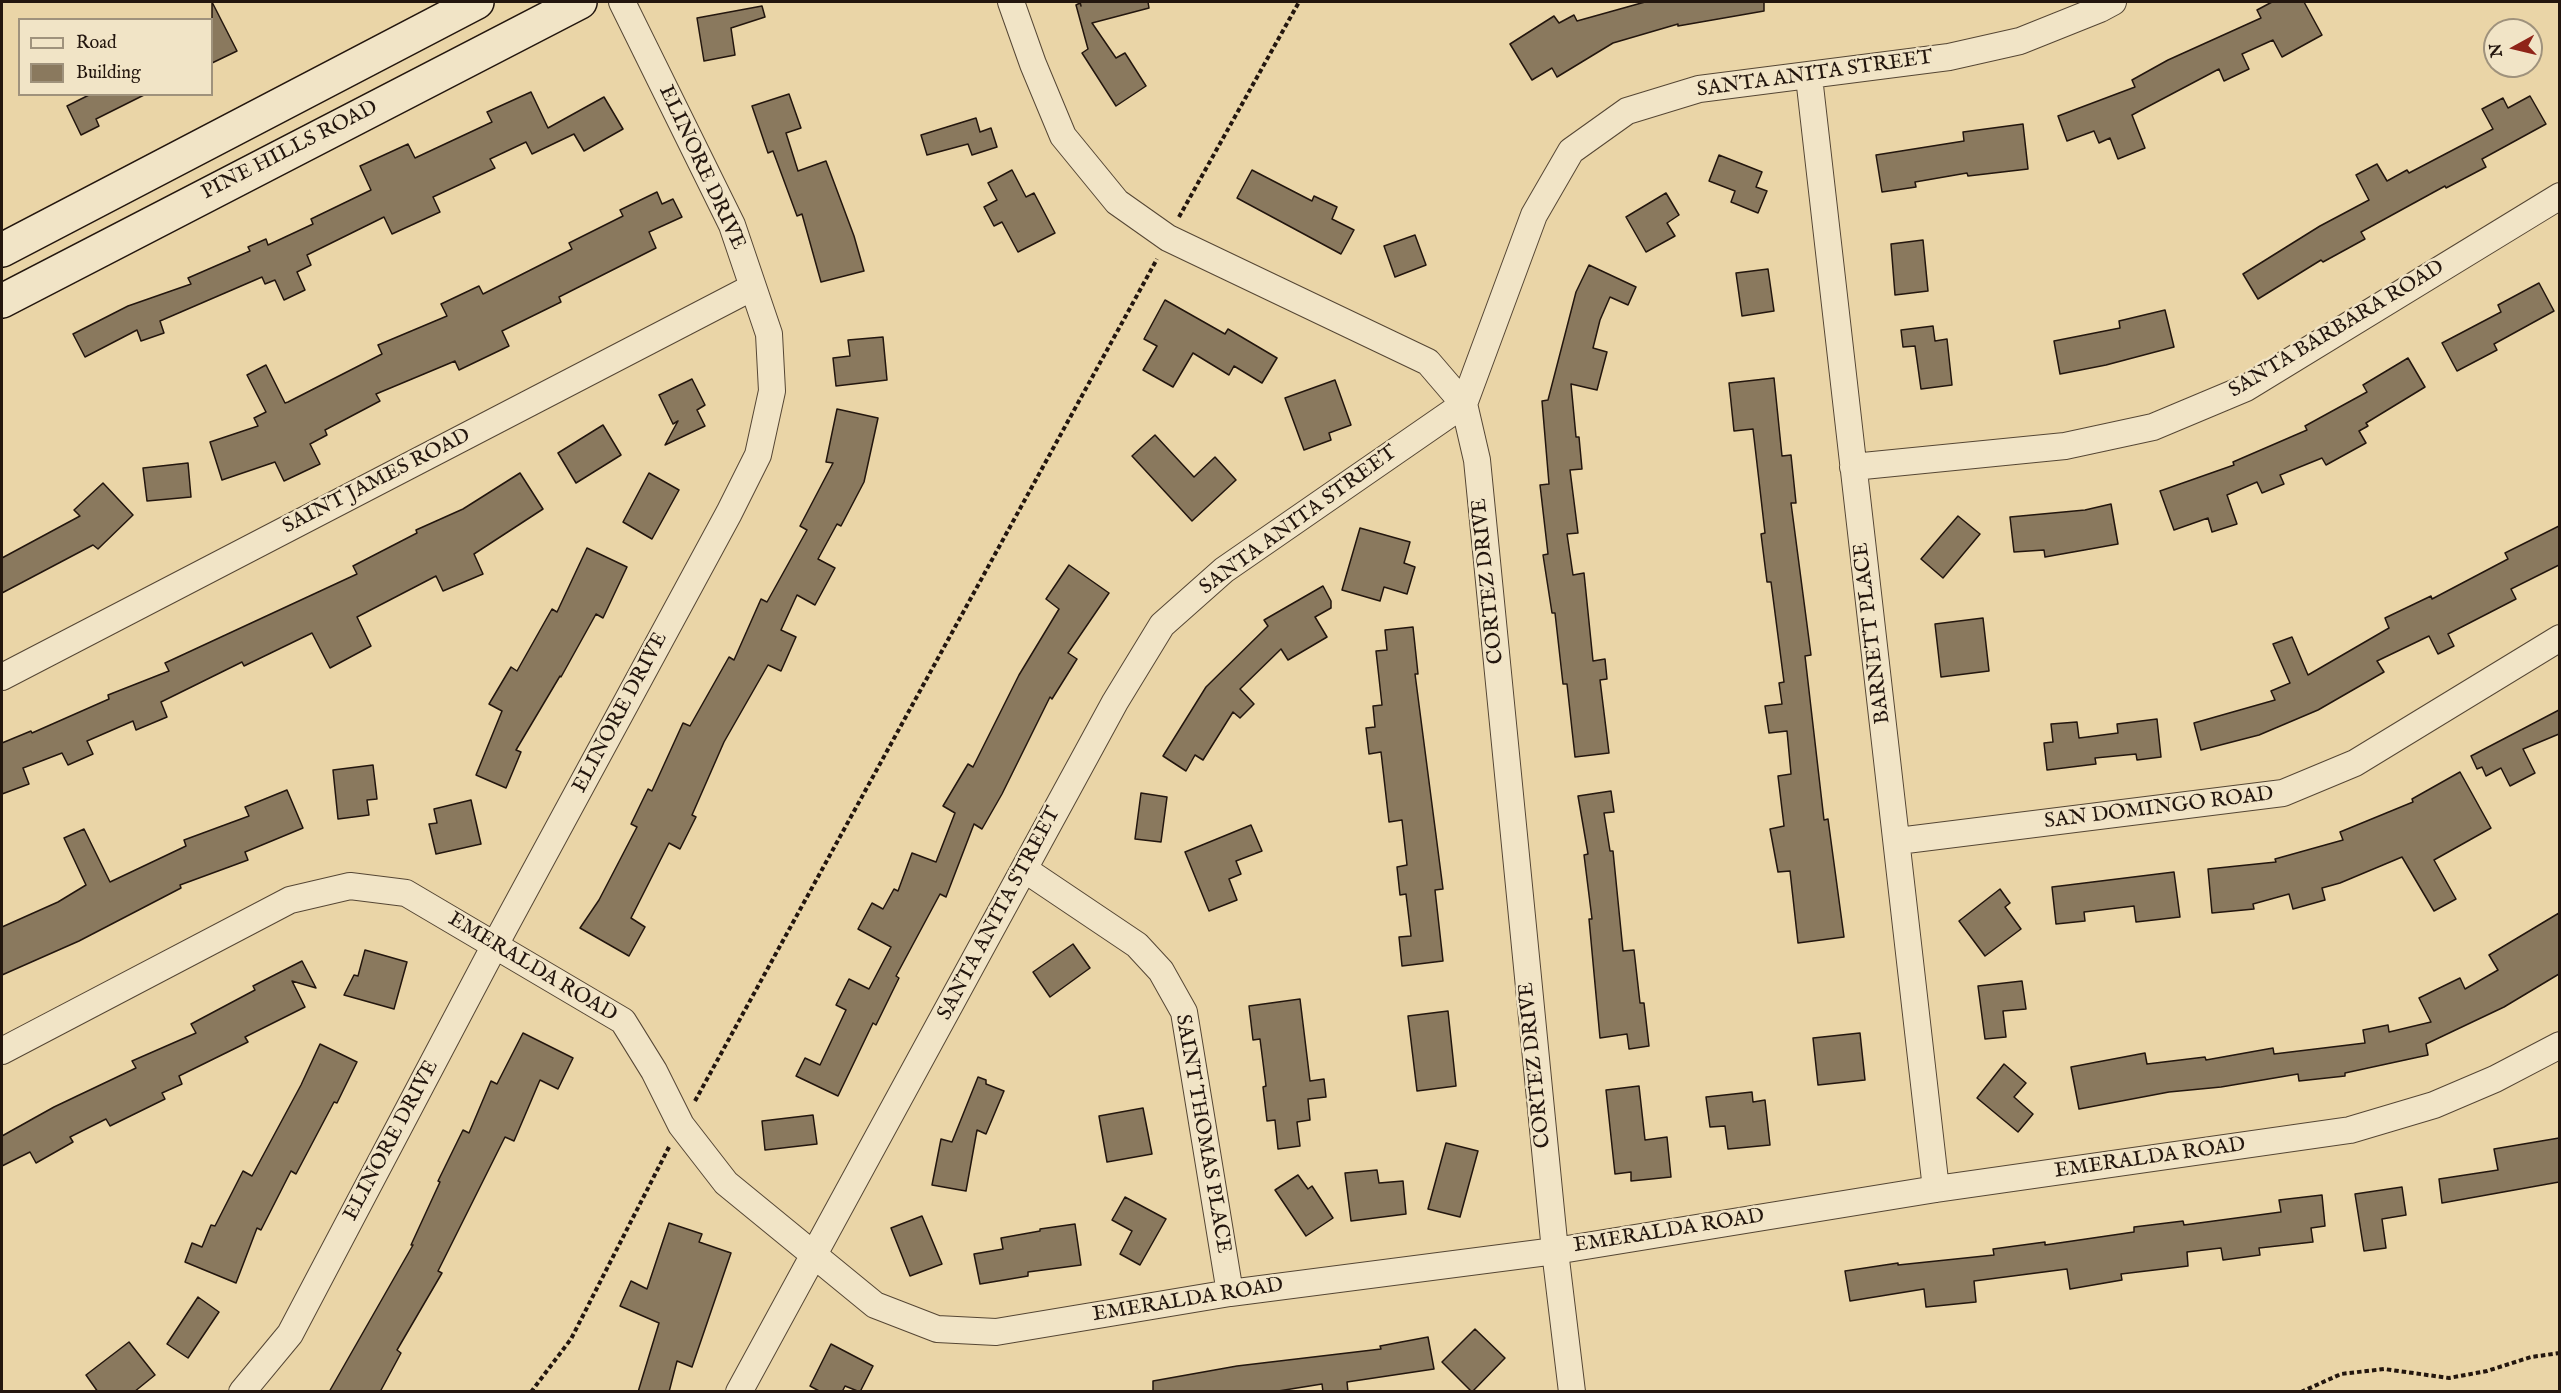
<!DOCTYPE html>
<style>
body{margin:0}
#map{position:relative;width:2561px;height:1393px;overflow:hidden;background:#ead5a7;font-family:"IM FELL English",serif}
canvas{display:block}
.frame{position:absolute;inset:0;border:3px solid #23160e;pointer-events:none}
.legend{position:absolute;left:18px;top:18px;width:195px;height:78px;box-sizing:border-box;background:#f1e4c6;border:2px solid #9f927c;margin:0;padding:8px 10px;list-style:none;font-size:18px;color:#23160e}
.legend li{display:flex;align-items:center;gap:12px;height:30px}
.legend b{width:30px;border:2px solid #9f927c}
.north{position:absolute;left:2483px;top:18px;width:60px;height:60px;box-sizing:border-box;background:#f1e4c6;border:2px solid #9f927c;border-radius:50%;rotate:262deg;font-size:16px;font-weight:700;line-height:24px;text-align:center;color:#23160e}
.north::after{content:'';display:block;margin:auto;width:21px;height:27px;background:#8f2418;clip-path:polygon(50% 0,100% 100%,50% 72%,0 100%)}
</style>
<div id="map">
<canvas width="2561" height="1393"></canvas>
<div class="frame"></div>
<ul class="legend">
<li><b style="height:8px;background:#f1e4c6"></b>Road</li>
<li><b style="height:16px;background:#8a795e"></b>Building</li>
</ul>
<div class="north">N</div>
</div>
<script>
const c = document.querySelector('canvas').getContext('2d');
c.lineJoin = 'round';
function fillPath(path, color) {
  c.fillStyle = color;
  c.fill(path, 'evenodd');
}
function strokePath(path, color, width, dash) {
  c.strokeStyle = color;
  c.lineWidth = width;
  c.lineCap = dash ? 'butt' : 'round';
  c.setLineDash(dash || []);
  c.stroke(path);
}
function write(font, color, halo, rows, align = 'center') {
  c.font = font + ' "IM FELL English",serif';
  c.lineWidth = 5;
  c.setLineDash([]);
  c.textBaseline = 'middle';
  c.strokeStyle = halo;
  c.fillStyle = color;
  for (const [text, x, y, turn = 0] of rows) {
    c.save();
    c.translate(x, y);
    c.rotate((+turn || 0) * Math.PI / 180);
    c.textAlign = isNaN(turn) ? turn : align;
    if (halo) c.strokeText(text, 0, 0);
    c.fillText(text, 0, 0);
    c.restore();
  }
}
const building = new Path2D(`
 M212,2L237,51L212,63Z
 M1080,2H1148L1149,8L1092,23L1116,58L1125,53L1146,86L1116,106L1082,53L1088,49L1076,5L1080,3L1081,6Z
 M1645,2H1764V11L1678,26V24L1613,43L1557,77L1552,68L1532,80L1510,44L1554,16L1559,23L1574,15L1577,21Z
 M2272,2H2304L2322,35L2282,57L2273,40L2242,54L2249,69L2224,81L2219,69L2132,115L2145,148L2118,159L2110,138L2099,143L2094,131L2067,141L2058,116L2135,87L2132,80L2168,60L2261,18L2257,10Z
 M762,6L765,17L731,28L735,55L704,61L697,18Z
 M531,92L548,128L604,97L623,129L584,151L574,134L532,154L526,142L490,159L495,168L433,197L440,212L392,234L384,217L307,255L311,265L297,272L305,290L284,300L275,280L265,284L262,277L160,321L164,333L141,341L137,330L85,357L73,334L128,306L191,284L188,278L250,251L248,247L266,239L268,245L313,224L311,219L371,190L360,166L408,144L415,158L492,122L487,112Z
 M91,94H146L96,119L99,126L81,135L67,106Z
 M789,94L801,128L786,133L798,171L826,161L854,236L864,271L821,282L802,214L797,216L773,151L768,153L752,106Z
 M2530,96L2546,124L2482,159L2486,167L2446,188L2445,186L2361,232L2365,239L2323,262L2321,260L2258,299L2243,274L2320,226L2369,200L2356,175L2377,164L2387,181L2407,170L2409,173L2493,129L2482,109L2503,98L2508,108Z
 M976,118L980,132L991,128L997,147L972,155L968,144L927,155L921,135Z
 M2023,124L2028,169L1968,176L1967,173L1915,182L1916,187L1882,192L1876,155L1964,141L1963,132Z
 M1719,155L1762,172L1756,187L1767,191L1758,213L1731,202L1735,191L1709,181Z
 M1012,170L1026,197L1034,193L1055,233L1018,252L1002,222L994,226L984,207L997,200L988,183Z
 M1252,170L1312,201L1314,196L1337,207L1332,219L1354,230L1341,254L1237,198Z
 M657,192L662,204L673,199L682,217L649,232L656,248L559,297L561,302L502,331L509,346L459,370L455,361L376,394L380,401L325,430L327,435L310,444L320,464L284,481L275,462L222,480L210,442L258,426L254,418L266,412L247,375L266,365L285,403L288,402L382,354L378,345L447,316L441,304L479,286L483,294L572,249L569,243L623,216L620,210Z
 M1666,193L1679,215L1667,223L1675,236L1646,252L1626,217Z
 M1415,235L1426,265L1395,277L1384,246Z
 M1923,240L1928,291L1895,295L1891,244Z
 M1589,265L1636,287L1628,305L1610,297L1600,320L1593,348L1607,352L1597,390L1571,384L1576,437H1579L1582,469L1570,470L1578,533L1567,534L1573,575L1584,573L1593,661L1605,659L1607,679L1600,680L1609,753L1575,757L1567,684H1563L1555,613H1552L1543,555L1548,554L1540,485L1549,484L1542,401L1548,400L1576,292Z
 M1768,269L1774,311L1742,316L1736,273Z
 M2539,283L2554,311L2494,344L2497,350L2457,371L2442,343L2501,312L2498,305Z
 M1165,300L1225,334L1228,329L1277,358L1262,383L1234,366L1229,375L1193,353L1173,387L1143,370L1157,346L1144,339Z
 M2165,310L2174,347L2106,365L2060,374L2054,341L2120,328L2119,321Z
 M1933,326L1935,341L1947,339L1952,385L1921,389L1915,346L1903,347L1901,330Z
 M883,337L887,380L836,386L833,358L850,356L848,340Z
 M2408,358L2425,387L2366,423L2368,426L2359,431L2366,443L2326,465L2322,458L2280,475L2284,484L2262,493L2257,482L2227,495L2237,524L2212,532L2208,518L2174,530L2160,491L2234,465L2233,462L2307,430L2305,426L2367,392L2363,385Z
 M1774,378L1782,456L1791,455L1796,503H1791L1811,655L1805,656L1824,820L1828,819L1844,937L1798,943L1790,871L1778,872L1770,829L1784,826L1778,776L1791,774L1787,731L1769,733L1765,706L1782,704L1779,683L1784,682L1771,582H1767L1761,534L1765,533L1753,429L1734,431L1729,383Z
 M692,379L705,405L697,410L705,426L665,445L678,421L673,424L659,395Z
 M1335,380L1351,425L1329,433L1331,440L1304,450L1285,398Z
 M837,409L878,418L864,482L841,526L837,524L818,559L835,568L815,605L797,595L781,630L796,637L781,671L768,665L724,742L692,815L696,817L680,849L669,843L631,918L645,927L629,956L580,928L599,900L637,827L631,824L648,789L652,791L683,723L690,726L729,657L734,660L761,599L767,602L807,530L800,526L833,463L826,462Z
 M603,425L621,455L576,483L558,453Z
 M1155,435L1194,477L1215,457L1236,480L1192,521L1132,456Z
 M188,463L191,497L147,501L143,468Z
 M520,473L543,509L474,554L483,574L443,591L436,576L357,617L371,646L330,668L312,633L244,666L242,662L161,702L167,717L136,730L133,721L87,741L93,754L68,765L62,753L23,768L29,784L2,794V743L31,731L32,733L109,699L108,695L169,671L165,663L357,574L353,566L417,533L416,530L463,509Z
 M649,473L679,490L652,539L623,522Z
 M103,483L133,515L98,549L93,545L2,593V558L80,516L74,510Z
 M2111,504L2118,544L2045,557L2044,550L2014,552L2010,517L2085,510Z
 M1958,516L1980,534L1943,578L1921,559Z
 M2559,526V565L2511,589L2516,599L2448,634L2454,646L2438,654L2429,636L2377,661L2384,672L2318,710L2259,735L2201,750L2194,723L2275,700L2271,691L2290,683L2273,644L2292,637L2308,675L2389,628L2385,618L2431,596L2432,599L2508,559L2505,553Z
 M1360,528L1410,542L1404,563L1415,567L1407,594L1384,587L1380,601L1342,590Z
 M587,548L627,567L603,618L596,614L561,677L560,676L516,750L521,752L506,788L476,775L502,711L489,704L511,667L517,671L552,609L557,612Z
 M1069,565L1109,593L1068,653L1077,659L1052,699L1050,697L1002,794L982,829L974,824L946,897L940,894L896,976L899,978L876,1025L873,1023L838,1096L796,1076L805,1058L820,1065L846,1010L836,1005L849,979L869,989L891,947L858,929L872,903L883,909L894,889L898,891L912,853L936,862L955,813L943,806L968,764L973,767L1019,675L1059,609L1046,599Z
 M1323,586L1331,601V608L1315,617L1327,637L1288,660L1281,649L1240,689L1254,704L1240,718L1233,712L1203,760L1195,755L1186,771L1163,756L1206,687L1268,626L1264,620Z
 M1983,618L1989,671L1941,677L1935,624Z
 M1413,627L1418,674H1415L1443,889L1435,890L1443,961L1402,966L1399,937L1411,936L1406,894L1400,895L1397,867L1407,865L1402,820L1389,822L1381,752L1369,754L1366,728L1375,727L1373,706L1382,705L1376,651L1387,650L1385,630Z
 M2559,710V734L2523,749L2535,773L2510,786L2501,768L2486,776L2482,767L2477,769L2471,756Z
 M2157,719L2161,757L2137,760L2136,754L2095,758L2096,764L2047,770L2044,743L2053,742L2051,724L2077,722L2079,738L2118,733L2117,724Z
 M373,765L377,799L367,800L369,815L338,819L333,770Z
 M2460,772L2491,828L2434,860L2456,899L2434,911L2402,857L2340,883L2322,888L2325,900L2293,909L2289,894L2253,904L2254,909L2212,913L2208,869L2276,862L2275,859L2343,840L2340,832L2413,802L2412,799Z
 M287,790L303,828L245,852L248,860L180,885L181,888L79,941L2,975V927L58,902L86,885L64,838L84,829L110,882L186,846L184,840L249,816L245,807Z
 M1611,791L1614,812L1604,813L1610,851H1613L1623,951L1634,950L1640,1003H1644L1649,1046L1629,1049L1627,1034L1600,1038L1589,919H1592L1584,855L1588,854L1578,796Z
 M1141,793L1167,797L1161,842L1135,839Z
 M471,800L481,844L436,854L429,824L437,823L434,809Z
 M1251,825L1262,851L1236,861L1241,874L1229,879L1237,900L1209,911L1185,852Z
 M2174,872L2180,917L2136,922L2134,906L2084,912L2085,921L2056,924L2052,887Z
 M2000,889L2010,903L2005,907L2021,929L1985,956L1959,921Z
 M2559,913V974L2504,1007L2426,1044L2428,1055L2345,1073V1076L2299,1081L2298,1074L2221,1087L2169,1092L2079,1109L2071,1067L2145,1053L2147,1064L2205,1057L2206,1060L2273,1048L2274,1054L2365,1043L2363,1030L2388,1025L2389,1032L2431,1022L2419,998L2460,978L2465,989L2498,970L2489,955Z
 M1073,944L1090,968L1050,997L1033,972Z
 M365,950L407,962L394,1009L344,995L354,975L358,976Z
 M302,961L316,988L292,981L305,1007L245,1037L248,1042L179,1076L182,1084L162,1093L165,1099L110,1126L106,1119L70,1137L73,1142L36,1163L30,1152L2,1166V1136L54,1107L136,1068L132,1061L196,1033L191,1024L255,990L253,986Z
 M2022,981L2026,1009L2003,1011L2006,1037L1985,1039L1978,986Z
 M1300,999L1310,1081L1324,1079L1326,1097L1308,1099L1310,1120L1297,1122L1300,1146L1278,1149L1275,1120L1267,1121L1263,1087L1266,1086L1260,1039L1253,1040L1249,1006Z
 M1448,1011L1456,1086L1417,1091L1408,1016Z
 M523,1033L573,1058L558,1089L540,1080L514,1141L505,1137L438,1271L442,1273L397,1350L401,1353L380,1392H329L413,1245H411L440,1182L438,1181L463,1130L469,1133L491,1081L497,1084Z
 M1860,1033L1865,1080L1818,1085L1813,1038Z
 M320,1044L357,1062L337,1103L334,1102L296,1174L291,1171L261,1230L257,1228L236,1283L185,1262L192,1243L202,1247L211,1225L215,1226L243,1171L252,1176L301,1085Z
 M2004,1064L2026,1083L2014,1097L2033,1114L2018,1132L1977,1098Z
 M978,1077L986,1080V1084L1004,1091L986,1134L977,1130L966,1191L932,1185L941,1139L952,1142Z
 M1639,1086L1645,1140L1667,1137L1671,1177L1631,1181V1172L1615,1174L1606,1090Z
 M1752,1092L1753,1102L1765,1100L1770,1145L1728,1149L1725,1126L1710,1127L1706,1097Z
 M1143,1108L1152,1154L1107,1162L1099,1116Z
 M813,1115L817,1144L765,1150L762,1121Z
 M2559,1138V1182L2442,1203L2439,1179L2498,1170L2494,1149Z
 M1446,1143L1478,1151L1460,1217L1428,1209Z
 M1377,1170L1379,1183L1403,1181L1406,1214L1351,1221L1345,1173Z
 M1298,1175L1308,1189L1312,1186L1333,1218L1306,1236L1275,1190Z
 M2402,1187L2406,1215L2382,1219L2386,1248L2364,1251L2355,1194Z
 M2322,1195L2325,1226L2311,1228L2313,1242L2259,1248L2260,1255L2223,1260L2221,1248L2187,1252L2188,1266L2121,1274L2122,1280L2070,1289L2067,1269L1974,1281L1976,1302L1926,1307L1924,1289L1850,1301L1845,1271L1898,1263V1265L1994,1255L1993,1249L2045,1242V1245L2134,1232V1227L2183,1221L2184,1225L2281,1212L2279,1200Z
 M1125,1197L1166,1219L1140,1265L1120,1254L1132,1231L1112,1220Z
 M922,1216L942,1264L910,1276L891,1228Z
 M669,1223L702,1234L699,1242L731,1253L692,1367L677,1361L669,1392H638L659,1323L620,1306L631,1281L647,1289Z
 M1075,1224L1081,1265L1028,1272V1276L980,1284L974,1254L1003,1249L1001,1238L1040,1231V1229Z
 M198,1297L219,1312L188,1358L167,1344Z
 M1475,1329L1505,1358L1472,1392L1442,1362Z
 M1428,1337L1434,1369L1347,1382L1348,1392H1323L1322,1384L1272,1392H1153V1381L1237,1366L1381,1349L1380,1346Z
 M129,1342L155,1375L134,1392H98L86,1375Z
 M831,1344L873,1366L860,1392L845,1386L842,1392H821L810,1386Z`);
fillPath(building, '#8a795e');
strokePath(building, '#23160e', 1.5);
const minor = new Path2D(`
 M1011,2L1033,64L1063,136L1117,202L1168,238L1428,362L1464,404L1477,460L1555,1251L1572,1392
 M1809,77L1936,1189
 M1853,467L2065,446L2153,427L2246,388L2560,196
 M2,677L753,287
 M1898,841L2283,793L2355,763L2560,638
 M1024,869L1137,945L1161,971L1184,1012L1230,1293
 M2,1051L290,900L350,886L406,893L623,1021L654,1071L681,1125L726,1183L875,1305L937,1329L996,1332L1230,1293L1555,1251L1936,1189L2350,1130L2434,1105L2495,1079L2560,1045
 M242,1392L290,1334L495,945L729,513L758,455L772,391L769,334L732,225L622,2
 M739,1392L1115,702L1162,625L1224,570L1464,404L1534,215L1571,151L1627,111L1699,89L1949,57L2020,41L2100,9L2113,2`);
const secondary = new Path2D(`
 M2,250L477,2
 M2,301L580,2`);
strokePath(minor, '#554634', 28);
strokePath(secondary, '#23160e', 36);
strokePath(new Path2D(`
 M1179,217L1299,2
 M695,1101L1157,259
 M531,1392L571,1339L669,1147
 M2301,1392L2341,1374L2384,1369L2449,1378L2487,1371L2531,1357L2560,1353`), '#23160e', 4, [4.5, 3]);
strokePath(minor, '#f1e4c6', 26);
strokePath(secondary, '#f1e4c6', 33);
write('21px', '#23160e', '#f1e4c6', [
 ["SANTA ANITA STREET",1815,75,-8],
 ["PINE HILLS ROAD",290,151,-27],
 ["ELINORE DRIVE",701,168,65],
 ["SANTA BARBARA ROAD",2337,330,-31],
 ["SAINT JAMES ROAD",377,482,-27],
 ["SANTA ANITA STREET",1299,521,-36],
 ["CORTEZ DRIVE",1489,581,-96],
 ["BARNETT PLACE",1873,633,-97],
 ["ELINORE DRIVE",621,713,-62],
 ["SAN DOMINGO ROAD",2159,809,-7],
 ["SANTA ANITA STREET",1000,914,-62],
 ["EMERALDA ROAD",532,968,31],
 ["CORTEZ DRIVE",1536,1065,-96],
 ["SAINT THOMAS PLACE",1202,1134,80],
 ["ELINORE DRIVE",392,1141,-62],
 ["EMERALDA ROAD",2150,1159,-8],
 ["EMERALDA ROAD",1669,1232,-9],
 ["EMERALDA ROAD",1188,1301,-9]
]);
</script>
